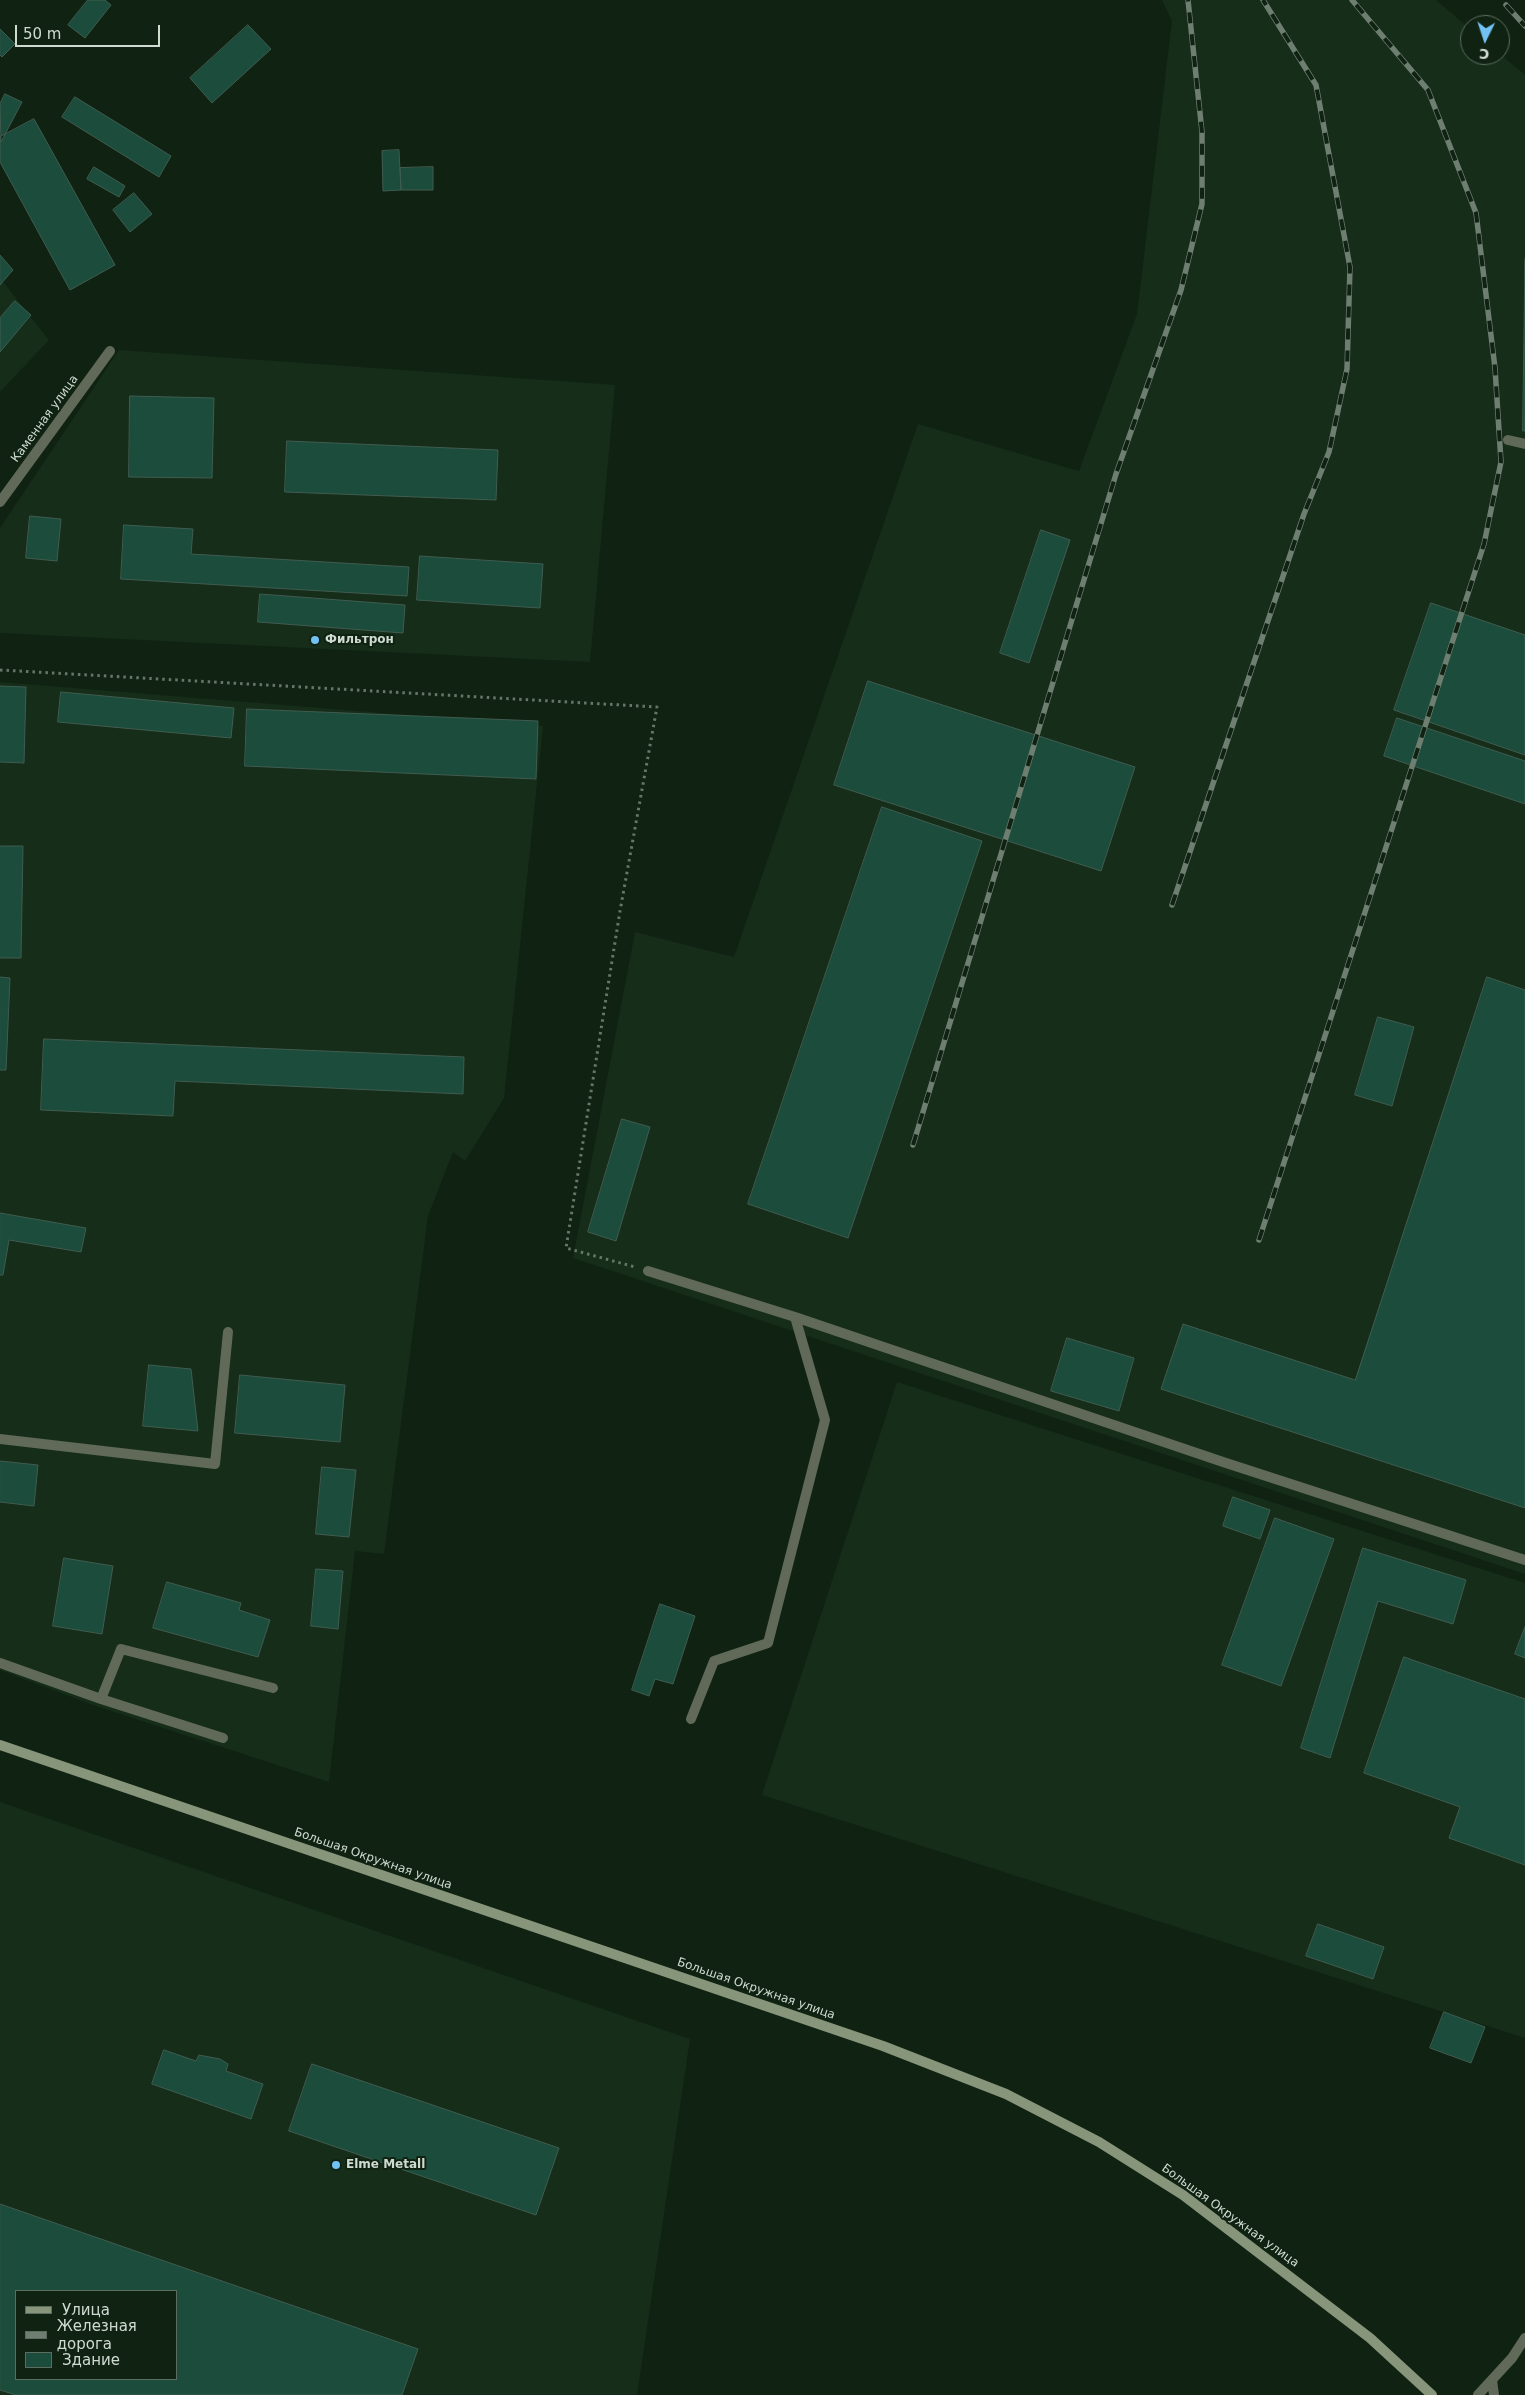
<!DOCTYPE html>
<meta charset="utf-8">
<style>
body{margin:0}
#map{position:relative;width:1525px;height:2395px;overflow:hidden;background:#102313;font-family:"DejaVu Sans",sans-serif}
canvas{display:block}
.legend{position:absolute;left:15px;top:2290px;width:162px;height:90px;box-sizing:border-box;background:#102313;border:1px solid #5c6d5f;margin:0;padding:6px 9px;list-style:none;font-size:15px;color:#cfdbd1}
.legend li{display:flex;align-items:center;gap:10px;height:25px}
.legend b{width:25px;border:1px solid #5c6d5f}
.north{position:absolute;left:1460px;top:15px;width:50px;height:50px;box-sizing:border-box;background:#102313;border:1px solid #5c6d5f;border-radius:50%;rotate:184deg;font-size:14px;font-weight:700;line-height:20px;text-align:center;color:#cfdbd1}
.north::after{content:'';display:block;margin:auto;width:18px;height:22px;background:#71c1f5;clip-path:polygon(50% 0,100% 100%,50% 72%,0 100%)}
.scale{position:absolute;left:15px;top:25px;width:145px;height:22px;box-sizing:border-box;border:2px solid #cfdbd1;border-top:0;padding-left:6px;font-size:15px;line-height:18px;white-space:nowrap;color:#cfdbd1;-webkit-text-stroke:4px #102313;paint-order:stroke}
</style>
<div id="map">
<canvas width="1525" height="2395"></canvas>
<ul class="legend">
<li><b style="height:6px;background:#87957a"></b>Улица</li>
<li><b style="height:6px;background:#6e7e71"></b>Железная дорога</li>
<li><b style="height:14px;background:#1c4c3b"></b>Здание</li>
</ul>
<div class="north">С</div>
<div class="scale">50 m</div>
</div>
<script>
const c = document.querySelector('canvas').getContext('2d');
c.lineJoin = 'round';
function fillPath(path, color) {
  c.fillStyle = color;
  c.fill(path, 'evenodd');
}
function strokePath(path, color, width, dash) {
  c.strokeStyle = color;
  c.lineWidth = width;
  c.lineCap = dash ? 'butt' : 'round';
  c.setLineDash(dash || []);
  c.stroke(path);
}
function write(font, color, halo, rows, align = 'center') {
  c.font = font + ' "DejaVu Sans",sans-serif';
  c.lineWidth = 4;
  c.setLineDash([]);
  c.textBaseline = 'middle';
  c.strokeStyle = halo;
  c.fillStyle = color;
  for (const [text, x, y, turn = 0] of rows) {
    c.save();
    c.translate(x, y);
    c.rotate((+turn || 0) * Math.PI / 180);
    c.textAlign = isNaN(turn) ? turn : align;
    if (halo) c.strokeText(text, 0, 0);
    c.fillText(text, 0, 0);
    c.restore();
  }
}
fillPath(new Path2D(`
 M1162,0H1436L1470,29V55L1500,54L1525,75V1574L573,1258L635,932L734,957L918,424L1079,471L1137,314L1172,21Z
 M0,278L49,340L0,392Z
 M119,350L615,385L590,662L0,633V528Z
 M0,682L543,726L504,1098L465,1161L453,1152L428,1216L384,1554L355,1551L329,1782L93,1705L0,1670Z
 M897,1382L1525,1583V2038L762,1795Z
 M0,1802L690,2039L637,2395H0ZM16,2291H176V2379H16Z`), '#152d19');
const building = new Path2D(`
 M88,0H105L111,5L85,38L68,25Z
 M248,25L271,49L212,103L190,78Z
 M0,29L15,44L2,57L0,55Z
 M5,94L22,102L1,142L0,104Z
 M75,97L171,156L159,177L62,117Z
 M34,119L115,265L70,290L0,162V137Z
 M399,150L401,190L383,191L382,151Z
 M94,167L125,186L119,197L87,179Z
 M433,167V190H401L400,168Z
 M134,193L152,214L130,232L113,210Z
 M0,255L13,270L0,285Z
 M1525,259V431H1523Z
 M15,301L31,315L0,352V318Z
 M130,396L214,398L212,478L129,477Z
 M287,441L498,450L496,500L285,492Z
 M30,516L61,519L57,561L26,558Z
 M124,525L193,529L191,554L409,567L407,596L121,579Z
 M1041,530L1070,540L1029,663L1000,653Z
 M420,556L543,564L540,608L417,600Z
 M260,594L405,605L403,633L258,622Z
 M1431,603L1525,635V755L1394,710Z
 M868,681L1135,767L1101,871L834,785Z
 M0,686L26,687L24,763L0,762Z
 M61,692L234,708L231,738L58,722Z
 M247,709L538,721L536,779L245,766Z
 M1397,718L1525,761V804L1384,756Z
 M882,807L982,841L848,1238L748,1204Z
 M0,846H23L21,958H0Z
 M0,977L10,978L6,1070H0Z
 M1487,977L1525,990V1508L1161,1389L1183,1324L1355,1380Z
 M1378,1017L1414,1027L1392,1106L1355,1095Z
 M44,1039L464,1057L463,1094L175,1081L173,1116L41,1110Z
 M622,1119L650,1127L616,1241L588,1232Z
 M0,1213L86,1228L81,1252L9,1240L3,1275H0Z
 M1067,1338L1134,1358L1119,1411L1051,1391Z
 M149,1365L191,1369L198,1431L143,1426Z
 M240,1375L345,1385L340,1442L235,1433Z
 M0,1461L38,1465L34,1506L0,1502Z
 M322,1467L356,1470L349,1537L316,1534Z
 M1233,1497L1270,1510L1260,1539L1223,1526Z
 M1275,1518L1334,1539L1281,1686L1222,1665Z
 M1363,1548L1466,1580L1453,1624L1378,1601L1330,1758L1301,1748Z
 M64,1558L113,1566L102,1634L53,1626Z
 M316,1569L343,1571L338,1629L311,1626Z
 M167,1582L241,1603L239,1610L270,1620L258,1657L153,1628Z
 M660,1604L695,1616L673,1684L655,1679L649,1696L632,1690Z
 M1525,1627V1658L1515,1654Z
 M1404,1657L1525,1699V1865L1449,1838L1460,1807L1364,1773Z
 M1318,1924L1384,1947L1373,1979L1306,1956Z
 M1444,2012L1485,2027L1471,2063L1430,2048Z
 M164,2050L196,2061L199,2055L220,2059L228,2064L226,2071L263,2084L251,2119L152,2084Z
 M312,2064L559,2148L536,2215L289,2131Z
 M0,2204L418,2349L402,2395H16L0,2390ZM16,2291H176V2379H16Z`);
fillPath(building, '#1c4c3b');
strokePath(building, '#405c50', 1);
strokePath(new Path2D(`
 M0,670L657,707L620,911L566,1248L635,1267`), '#667669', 3, [2.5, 4]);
strokePath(new Path2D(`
 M1508,440L1525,444
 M648,1271L795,1317L1223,1462L1525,1560
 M0,1439L215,1464L228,1332
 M0,1663L101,1699L223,1738
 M101,1699L121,1649L273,1688
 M691,1719L714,1661L768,1643L825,1420L795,1317`), '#616959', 10);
strokePath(new Path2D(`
 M0,502L110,351`), '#616959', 10);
strokePath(new Path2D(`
 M1492,2380L1494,2395
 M1478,2395L1512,2358L1525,2338`), '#616959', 10);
strokePath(new Path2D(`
 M0,1745L883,2046L1006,2094L1099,2142L1183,2195L1370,2338L1432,2395`), '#87957a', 10);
const rail = new Path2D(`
 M1506,5L1525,26
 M1172,905L1304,514L1329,452L1347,369L1350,267L1316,85L1263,0
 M913,1145L1116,474L1181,290L1202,204V132L1188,0
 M1259,1240L1484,544L1501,462L1495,368L1476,213L1428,90L1352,0`);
strokePath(rail, '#6e7e71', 5.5);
strokePath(rail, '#102313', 4, [11]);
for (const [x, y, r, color] of [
 [315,640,5,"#71c1f5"],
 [336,2165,5,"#71c1f5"]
]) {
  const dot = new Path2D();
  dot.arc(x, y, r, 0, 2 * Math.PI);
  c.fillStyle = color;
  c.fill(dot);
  strokePath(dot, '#102313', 2);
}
write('12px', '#cfdbd1', '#102313', [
 ["Каменная улица",45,419,-54],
 ["Большая Окружная улица",373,1859,19],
 ["Большая Окружная улица",756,1989,19],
 ["Большая Окружная улица",1230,2216,36]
]);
write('bold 12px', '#cfdbd1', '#102313', [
 ["Фильтрон",325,640],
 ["Elme Metall",346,2165]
], 'left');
</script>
